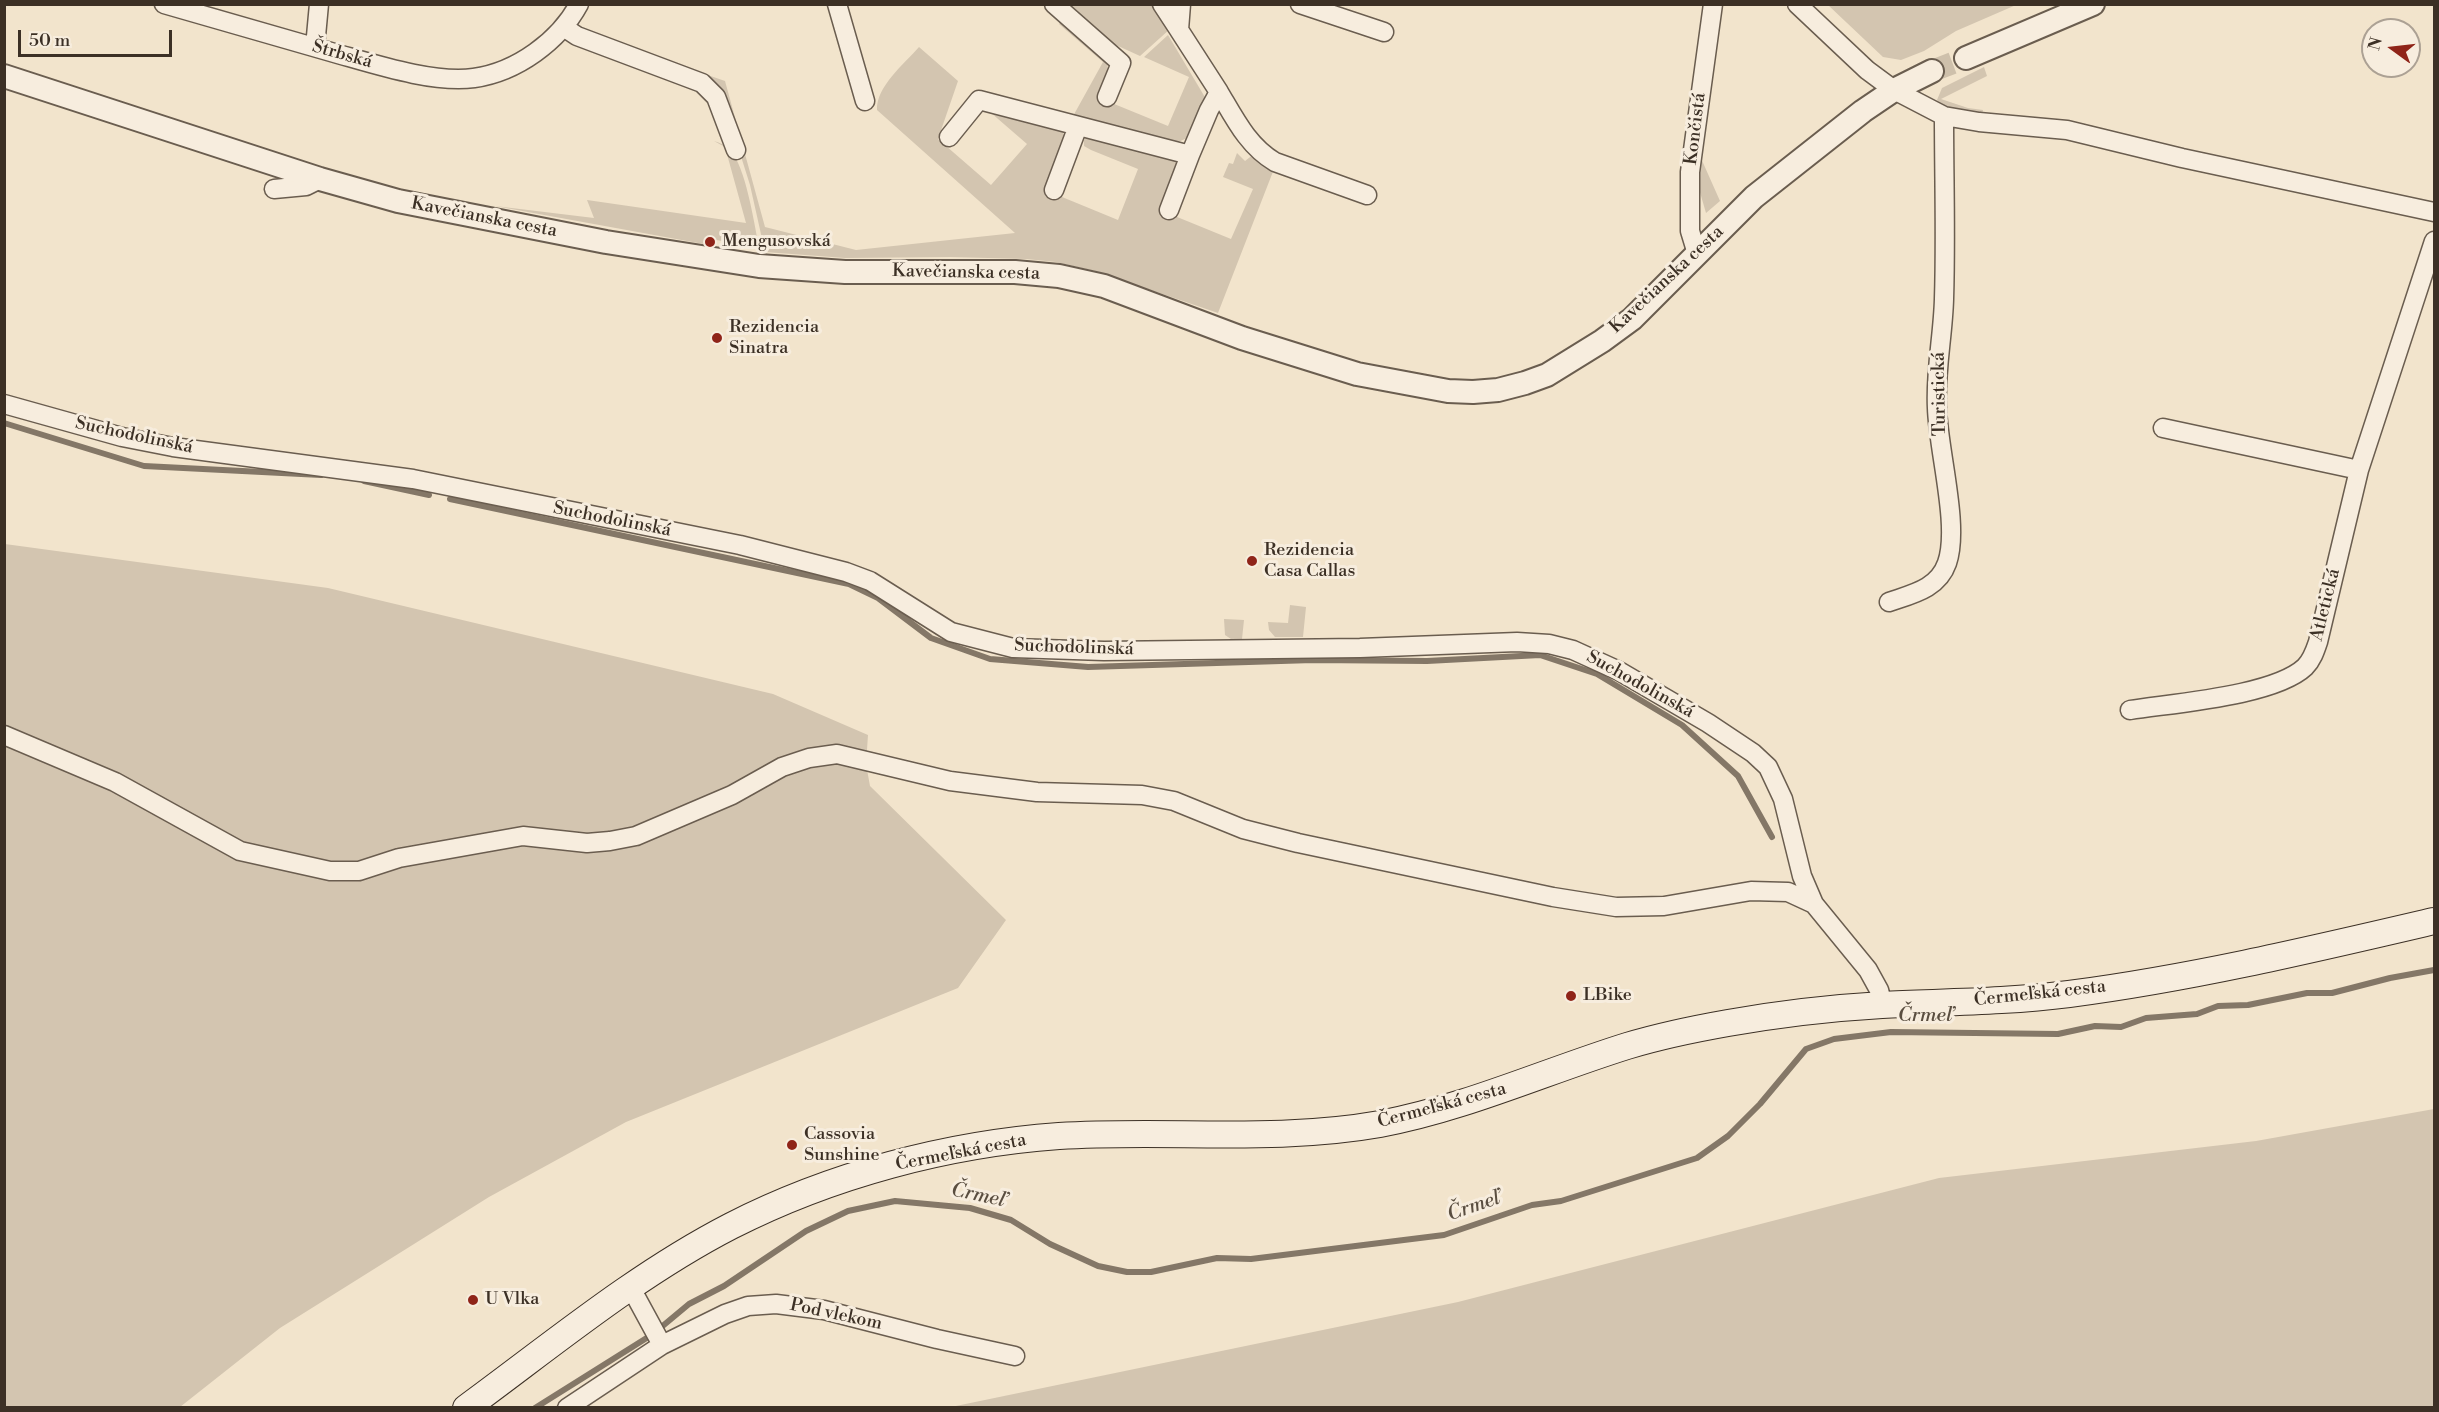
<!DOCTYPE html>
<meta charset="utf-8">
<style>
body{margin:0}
#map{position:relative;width:2439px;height:1412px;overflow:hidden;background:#f2e4cc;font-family:"Libre Bodoni",serif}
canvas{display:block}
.frame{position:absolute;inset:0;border:6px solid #3c3025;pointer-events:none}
.north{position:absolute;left:2361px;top:18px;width:60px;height:60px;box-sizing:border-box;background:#f7edde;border:2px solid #aca194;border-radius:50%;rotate:285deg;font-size:16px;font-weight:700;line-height:24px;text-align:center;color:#3c3025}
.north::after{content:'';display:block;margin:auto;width:21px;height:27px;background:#8f2418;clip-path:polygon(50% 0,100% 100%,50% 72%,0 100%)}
.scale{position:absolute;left:18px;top:30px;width:154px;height:27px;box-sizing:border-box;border:3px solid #3c3025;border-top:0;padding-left:8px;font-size:18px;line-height:21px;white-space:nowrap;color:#3c3025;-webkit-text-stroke:4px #f7edde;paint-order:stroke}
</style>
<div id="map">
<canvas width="2439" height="1412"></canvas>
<div class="frame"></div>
<div class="north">N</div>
<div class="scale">50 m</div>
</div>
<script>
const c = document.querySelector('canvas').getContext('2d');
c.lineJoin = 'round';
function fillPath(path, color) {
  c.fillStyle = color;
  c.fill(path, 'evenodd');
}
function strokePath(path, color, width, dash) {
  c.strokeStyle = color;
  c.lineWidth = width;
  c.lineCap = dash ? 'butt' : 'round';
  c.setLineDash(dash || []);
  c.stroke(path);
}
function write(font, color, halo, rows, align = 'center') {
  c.font = font + ' "Libre Bodoni",serif';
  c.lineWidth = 6;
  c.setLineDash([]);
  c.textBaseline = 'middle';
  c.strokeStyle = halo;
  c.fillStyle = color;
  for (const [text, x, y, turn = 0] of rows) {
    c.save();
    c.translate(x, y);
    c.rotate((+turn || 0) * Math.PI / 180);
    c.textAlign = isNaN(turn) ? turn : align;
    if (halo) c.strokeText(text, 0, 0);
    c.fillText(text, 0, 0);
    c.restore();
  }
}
fillPath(new Path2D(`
 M1063,5H1156L1170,29L1140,56L1105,40Z
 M1828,5H2016L1956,31L1924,51L1901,60L1883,57Z
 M1062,20L1107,60L1108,71L1097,97L1168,126L1189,77L1144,57L1168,35L1206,99L1187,138L1174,144L1072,118L1103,62L1059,24Z
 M586,33L725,81L765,227L856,250L1015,233L877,110C876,87 904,64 919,47L958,81L938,139L991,185L1027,144L990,112L1062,129L1065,139L1045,190L1118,220L1138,169L1091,150L1084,146V140L1088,136L1176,160L1177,169L1160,210L1231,239L1253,189L1223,177L1229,163L1233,164L1237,153L1245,161L1254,154L1274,169L1218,313L1095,271L1056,262L1026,259L950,257L845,258L765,252L750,185L721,93Z
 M1984,67L1987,76L1941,99L1968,108L1983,110L1982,116C1968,114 1945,113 1937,100L1942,88Z
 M714,141C720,143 726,145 730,150C746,167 754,223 759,247L710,239L709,245L495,206L594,218L587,200L746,223L725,147Z
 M1700,156L1720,201L1706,213L1697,182Z
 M5,544L328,588L773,694L868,735L866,764L870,786L1006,920L958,988L626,1122L489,1197L280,1328L180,1407L5,1408Z
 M1290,605L1306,607L1303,637H1275L1269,630L1268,622L1288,623Z
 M1224,619L1244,620L1242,639H1231L1225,635Z
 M2434,1109V1407H951L1458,1302L1939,1178L2256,1141Z`), '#d3c5b0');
strokePath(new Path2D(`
 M4,423L144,466L321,475
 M364,481L429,495
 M450,499L849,584L878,598L931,638L990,659L1088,667L1313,660L1427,661L1540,655L1597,674L1682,725L1738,776L1772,837
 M535,1408L653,1334L689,1304L724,1286L806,1231L848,1211L895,1201L970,1208L1011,1220L1050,1244L1098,1266L1127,1272H1151L1217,1258L1251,1259L1444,1235L1532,1205L1561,1201L1697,1158L1728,1136L1760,1104L1806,1049L1834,1039L1891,1032L2058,1034L2095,1026L2121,1027L2146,1018L2197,1014L2218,1006L2248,1005L2307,993H2332L2390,978L2434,970`), '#847767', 6);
strokePath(new Path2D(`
 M1932,71L1966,58`), '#cec0ab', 22, [22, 11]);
const minor = new Path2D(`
 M164,4C219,20 275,36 331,52C371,63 433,84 474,78C517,72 559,41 579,4
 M837,4L865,101
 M1054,4L1121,63L1107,97
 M1162,4L1179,30
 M1300,4L1384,32
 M1797,4L1867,70L1894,90L1944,116L1979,122L2067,130L2182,158L2434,212
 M565,28L577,36L702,83L716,97L736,150
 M315,47L319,4
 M1219,92C1235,119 1248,146 1275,162L1367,195
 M949,137L979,100L1190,155L1209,110L1219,92L1179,30L1181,4
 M274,189L306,186L320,179
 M1054,190L1078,126
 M1169,210L1190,155
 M1697,254L1690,231V172L1713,4
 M4,404L122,437L173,447L413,479L740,545L846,572L870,581L951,632L1013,648L1104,651L1360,648L1517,642L1549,644L1573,650L1619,671L1708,723L1753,753L1768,767L1783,799L1802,876L1814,904L1868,970L1879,990L1883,1005
 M2163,428L2359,470
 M1889,602C1912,594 1938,589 1947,563C1960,526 1938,450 1937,408C1935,371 1943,336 1944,299C1946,238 1944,177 1944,116
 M2130,710C2174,703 2274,696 2305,667C2312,660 2315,651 2318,642L2359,470L2434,241
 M4,735L115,782L240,851L330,871H359L399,858L523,836L587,843L610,841L636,836L732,795L782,767L809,758L837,754L950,781L1037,792L1142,795L1174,801L1243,829L1298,843L1553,897L1616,907L1664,906L1751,891L1788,892L1814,904
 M631,1288L662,1345
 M567,1408L662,1345L725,1314L748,1306L776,1304L824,1310L937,1339L1015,1356`);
const tertiary = new Path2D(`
 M1966,58L2093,4
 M4,76L320,179L398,201L606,242L759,266L845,272H1015L1059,276L1104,286L1242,338L1357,374L1448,391L1473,392L1498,390L1525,383L1547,375L1602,341L1632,319L1754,197L1863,111L1894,90L1932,71`);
const secondary = new Path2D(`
 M466,1408C552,1345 636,1275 731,1226C831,1175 947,1144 1059,1136C1167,1129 1273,1143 1380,1124C1465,1108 1544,1072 1627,1046C1660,1036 1694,1029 1728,1023C1779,1014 1830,1008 1882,1005C1944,1002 2007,1002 2069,994C2192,978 2314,949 2434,921`);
strokePath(minor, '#6a5d4f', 21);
strokePath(tertiary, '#6a5d4f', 26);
strokePath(secondary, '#3c3025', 28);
strokePath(minor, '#f7edde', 18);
strokePath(tertiary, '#f7edde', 22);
strokePath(secondary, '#f7edde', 26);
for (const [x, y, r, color] of [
 [710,242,6,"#8f2418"],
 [717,338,6,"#8f2418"],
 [1252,561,6,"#8f2418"],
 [1571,996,6,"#8f2418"],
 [792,1145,6,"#8f2418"],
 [473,1300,6,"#8f2418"]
]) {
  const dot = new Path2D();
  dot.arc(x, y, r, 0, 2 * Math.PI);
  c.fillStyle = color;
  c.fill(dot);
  strokePath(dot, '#f7edde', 2);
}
write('18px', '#3c3025', '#f7edde', [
 ["Štrbská",342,55,16],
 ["Končistá",1696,129,-83],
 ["Kavečianska cesta",484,218,11],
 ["Kavečianska cesta",966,273,1],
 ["Kavečianska cesta",1667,280,-43],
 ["Turistická",1940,394,-91],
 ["Suchodolinská",134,436,12],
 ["Suchodolinská",612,520,11],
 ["Atletická",2326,605,-76],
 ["Suchodolinská",1074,648,2],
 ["Suchodolinská",1640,685,29],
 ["Čermeľská cesta",2040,994,-6],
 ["Čermeľská cesta",1442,1106,-15],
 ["Čermeľská cesta",961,1153,-11],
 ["Pod vlekom",836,1315,12]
]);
write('18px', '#3c3025', '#f7edde', [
 ["Mengusovská",722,242],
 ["Rezidencia",729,328],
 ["Sinatra",729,349],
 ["Rezidencia",1264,551],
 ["Casa Callas",1264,572],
 ["LBike",1583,996],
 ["Cassovia",804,1135],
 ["Sunshine",804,1156],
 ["U Vlka",485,1300]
], 'left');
write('italic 20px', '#5a4e40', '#f7edde', [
 ["Črmeľ",1925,1016],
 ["Črmeľ",978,1196,12],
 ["Črmeľ",1474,1207,-19]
]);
</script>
